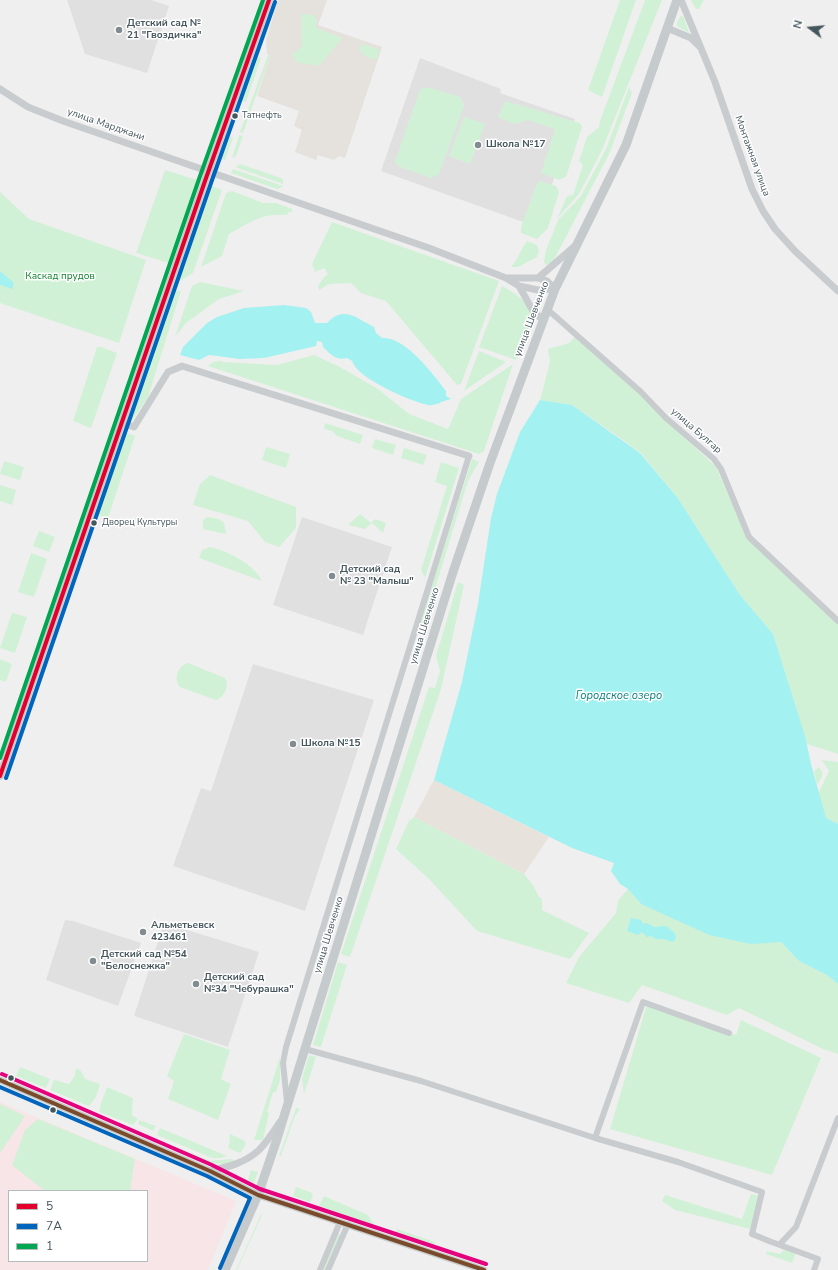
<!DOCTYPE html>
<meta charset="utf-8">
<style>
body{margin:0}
#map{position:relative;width:838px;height:1270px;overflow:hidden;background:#f0efef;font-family:"Nunito Sans",sans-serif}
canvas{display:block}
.legend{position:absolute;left:8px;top:1190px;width:140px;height:72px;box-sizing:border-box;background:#fff;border:1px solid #b5bcbe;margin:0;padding:5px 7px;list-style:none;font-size:12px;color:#45575d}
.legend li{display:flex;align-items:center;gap:8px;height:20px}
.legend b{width:20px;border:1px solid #b5bcbe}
.north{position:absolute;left:790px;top:8px;width:40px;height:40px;-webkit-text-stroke:3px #fff;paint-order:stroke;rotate:286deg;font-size:11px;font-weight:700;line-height:16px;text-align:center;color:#45575d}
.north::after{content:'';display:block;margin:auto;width:14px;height:18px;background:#45575d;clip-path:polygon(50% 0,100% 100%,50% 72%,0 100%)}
</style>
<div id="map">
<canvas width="838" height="1270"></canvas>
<ul class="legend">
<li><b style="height:5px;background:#e4002b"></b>5</li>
<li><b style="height:5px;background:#0065bd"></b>7А</li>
<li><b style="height:5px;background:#00a651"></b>1</li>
</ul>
<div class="north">N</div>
</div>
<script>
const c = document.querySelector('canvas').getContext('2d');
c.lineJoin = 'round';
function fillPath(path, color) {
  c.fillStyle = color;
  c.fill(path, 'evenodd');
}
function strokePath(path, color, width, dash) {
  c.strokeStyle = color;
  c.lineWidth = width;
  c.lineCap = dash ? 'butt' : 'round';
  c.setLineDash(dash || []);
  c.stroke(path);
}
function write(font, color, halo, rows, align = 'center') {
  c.font = font + ' "Nunito Sans",sans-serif';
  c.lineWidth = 3;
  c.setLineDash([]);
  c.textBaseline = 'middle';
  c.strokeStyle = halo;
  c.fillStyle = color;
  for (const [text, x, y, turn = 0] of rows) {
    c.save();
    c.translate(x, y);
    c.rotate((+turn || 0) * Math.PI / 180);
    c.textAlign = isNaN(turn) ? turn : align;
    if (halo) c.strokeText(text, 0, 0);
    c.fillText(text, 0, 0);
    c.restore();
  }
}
fillPath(new Path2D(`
 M278,0H327L318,25L382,47L345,158L339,156L334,160L318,155L316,160L295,152L302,130L294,126L299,111L257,96L270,56L267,54L266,41Z`), '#e5e1dc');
fillPath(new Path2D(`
 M67,0H151L169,6L147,73L85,54Z
 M420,58L501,89L500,93L575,119L537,227L381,171Z
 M302,517L392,547L363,635L273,605Z
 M253,664L374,700L305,911L173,866L201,788L211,791Z
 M65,920L73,921L141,943L118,1006L46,980Z
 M164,923L259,952L228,1047L134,1016Z`), '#e1e0e1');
fillPath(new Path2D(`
 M0,1102L236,1201L208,1270H0ZM9,1191H147V1261H9Z`), '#f7e5e7');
fillPath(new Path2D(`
 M620,0H636L602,97L588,90Z
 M645,0H662L602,150L579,194L557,219L567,196L573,195L583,165L579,161L587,137L599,127L600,121Z
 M691,0H704L699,9H696Z
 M301,14L314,15L317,19L316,28L342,38L320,65H312L297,62L292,55L302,46Z
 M681,15L684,18L689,33L677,26V22Z
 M362,44L380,50L376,60L367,57L359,50Z
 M268,55L270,56L243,133L240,132Z
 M257,57L261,58L246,102L242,101Z
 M427,87L460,97L464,105L439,174L431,178L398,166L395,161L420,90Z
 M629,87L632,93L610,152L556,256L551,263L546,265L544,262L546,250L558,220L581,196L606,149Z
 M505,101L580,123L582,127L566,177L559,180L541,173L555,129L528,120L514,124L498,117Z
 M464,117L485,124L470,164L449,156Z
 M239,135L243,136L236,156L232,158Z
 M230,136L233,138L225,160L222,159Z
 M240,164L281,178L283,180V184L235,167Z
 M233,169L283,186L280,188L277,189L231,173Z
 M165,170L197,180L169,263L136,253Z
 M540,181L556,186L559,192L548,228L537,239L521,233V227L537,183Z
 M210,185L222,190L193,273L177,283Z
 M232,191L263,203H276L292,209V212H288L287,215C261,213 251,222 229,234L222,256L201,267L226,193Z
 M0,192L29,219L146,260L119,343L0,303Z
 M332,222L499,281L461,384L457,385L386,301L361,293L351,283L329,284L319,290L318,286L324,277L328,274L324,268L315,272L312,264Z
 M527,241L537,245L539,251L537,257L518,267H511C519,258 520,250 527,241Z
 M200,282L244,291L219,299L186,323L175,337L192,286Z
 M502,286C511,291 527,300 530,310C534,322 521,348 516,360L479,347Z
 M175,290L181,291L148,397L131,422L129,420L171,295Z
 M575,337L634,388L668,422L716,467L746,536L838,624V754L807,744L773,634L740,595L677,497L641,453L613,433L572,405L540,400L550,362L548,349L569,343Z
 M97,347H101L117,353L91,428L73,421Z
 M479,351L506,362L464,391Z
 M314,355L340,367L378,389L409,414L448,429L461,399L513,364L484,451L479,454L208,366L213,362L221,361L223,362L277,365Z
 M325,423L363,435L360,444L337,436L332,431L324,429Z
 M123,432L135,436L108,518L95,514Z
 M375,439L396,445L393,455L372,448Z
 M266,447L290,454L286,468L262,460Z
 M404,448L427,455L423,465L401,458Z
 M472,459L479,462L468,481L426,618L422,626H419Z
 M4,461L24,467L20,480L0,474Z
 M441,462L459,468L425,578L421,570L447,486L435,482Z
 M210,475L296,507V528L279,547L265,542L248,521L193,505L200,484Z
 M0,485L16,490L12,505L0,501Z
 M360,514L371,523L375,519L386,523L383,533L372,523L365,529L348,525Z
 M207,517L219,519L224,523L226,534L203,529V520Z
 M39,531L55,537L49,552L33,546Z
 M210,547C228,551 254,564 262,581L199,558L202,550Z
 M31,553L47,559L34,597L18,592Z
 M458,582L464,585L441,689L350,957L341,954L429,687L435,688L440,671L436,656Z
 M12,613L27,617L15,653L0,648Z
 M0,659L12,664L6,682L0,680Z
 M188,663L225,678C230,685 224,698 216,700L180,687C173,680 178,665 188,663Z
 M822,760L838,762V824L826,818L817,796L829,771Z
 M819,767C825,775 822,777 817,785L814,771Z
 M414,817L524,874L533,885L539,897L542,899V910L589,933L570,959L477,931L429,879L396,849L409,821Z
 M628,889L641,904L772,942H781L799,961L827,975L838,984V1054L823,1049L739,1008L727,1015L642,985L629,1003L566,983L579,957L616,913L618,900Z
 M338,962L347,965L321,1047L313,1045Z
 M647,1004L736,1035L741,1020L821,1058L772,1175L610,1129Z
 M184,1034L230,1050L221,1079L231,1084L218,1120L168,1099L174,1081L167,1076Z
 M309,1055L316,1057L304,1094L302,1079Z
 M280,1057V1080L276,1092H273L267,1112L269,1113L263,1140H254Z
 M20,1067L50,1079L46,1088L16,1076Z
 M76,1068L81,1071L85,1079L100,1084L96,1097L89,1106L50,1090L54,1080L69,1084L75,1075Z
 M107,1087L133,1098L132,1115L138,1119L133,1125L99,1112L101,1103Z
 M0,1104L25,1116L0,1153Z
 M296,1108L300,1109L295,1116L281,1156H279Z
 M38,1119L135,1159L130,1191H45L12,1165L25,1130Z
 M139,1120L156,1126L153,1131L138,1124Z
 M160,1128L227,1156L220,1158H212L157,1135Z
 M230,1134L245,1141V1146L240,1153L228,1148L230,1141L229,1136Z
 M156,1139L211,1161L231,1159L235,1161L225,1164L210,1163L155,1141Z
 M251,1170L258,1172L254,1183L248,1180Z
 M296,1187L312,1193L313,1195L310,1202L293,1196Z
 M751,1194L759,1196L750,1229L675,1210L662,1201L665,1195L742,1219Z
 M324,1196L368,1215L374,1224L373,1226L319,1206Z
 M262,1212V1215L237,1270H236Z
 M397,1229L435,1242L433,1247L395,1234Z
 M338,1234L341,1235L327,1270H323Z
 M784,1250L794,1253L795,1255L792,1263L766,1254L767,1251L780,1254Z`), '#d1f1d6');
fillPath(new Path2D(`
 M434,780L549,837L524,874L414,817Z`), '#e8e2dd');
fillPath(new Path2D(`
 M0,271L14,283L12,289L0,285Z
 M284,305L306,308L311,312L315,323H327C344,305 356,318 374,327L376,333L382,338C405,336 433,374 446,391V396L451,399L441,402L440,403C436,404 432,406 428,405C410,401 358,379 352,361L347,358C336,361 330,354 323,347L322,342L317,341L316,346L264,358L240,359L209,355L199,360L180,355L183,347L207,323L217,317L244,308Z
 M540,400L572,405L640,453L677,497L740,595L773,634L805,736L811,764L826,818L838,824V984L827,975L799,961L781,942L751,944L709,935L641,904L628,889L620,884L611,871L614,863L572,848L434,780L462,682L478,604L491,518L497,494L520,432Z
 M631,918L641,920L643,924L647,923L654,927L665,926L669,928L670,930L674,932L676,936L675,940L672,942L664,939H656L651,936L647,937L642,932L638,935L627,931Z`), '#a3f1f0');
strokePath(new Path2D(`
 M547,309L641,392L666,418L714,459L721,469L749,537L838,621
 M305,1049L421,1081L595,1138L678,1162L762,1192L752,1234L769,1241L818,1259L814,1270
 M287,1102L283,1063L286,1047L469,456
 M595,1138L643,1002L729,1033
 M780,1244L796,1227L838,1118
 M320,1270L340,1222
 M328,1270L348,1224`), '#c8ccce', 6);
strokePath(new Path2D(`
 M681,0L715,82L752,189L763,211L775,229L795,251L838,291
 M667,28L691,38L699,46
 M0,89L28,107L63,121L429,248L506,278L519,286L533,311L543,320
 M508,278H538L547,281L555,289
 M538,278L575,246
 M519,286L538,290L555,289
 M122,423L134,427L168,372L182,366L469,456
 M0,1080L210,1171L258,1195L484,1270
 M210,1171C228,1167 245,1163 259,1150C267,1142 274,1131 280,1122`), '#c8ccce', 7);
strokePath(new Path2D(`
 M0,776L205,181L269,0`), '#c9cdcf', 8);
strokePath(new Path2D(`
 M225,1270L258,1195L276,1142L453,572L490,463L555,289L626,145L677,0`), '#c5cacc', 9);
strokePath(new Path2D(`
 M0,776L205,181L269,0`), '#e4002b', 4);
strokePath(new Path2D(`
 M6,778L211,183L275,2
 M0,1087L207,1176L250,1198L220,1268`), '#0065bd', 4);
strokePath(new Path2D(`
 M0,758L199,179L263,0`), '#00a651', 4);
strokePath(new Path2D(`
 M0,1080L210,1171L258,1195L484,1270`), '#7a4b2a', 4);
strokePath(new Path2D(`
 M2,1074L212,1165L260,1189L486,1264`), '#e5007d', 4);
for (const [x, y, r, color] of [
 [119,30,4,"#818c90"],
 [235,116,3.5,"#45575d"],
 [478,145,4,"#818c90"],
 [94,523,3.5,"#45575d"],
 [332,576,4,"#818c90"],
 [293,744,4,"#818c90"],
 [143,932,4,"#818c90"],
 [93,961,4,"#818c90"],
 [196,984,4,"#818c90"],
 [11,1078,3.5,"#45575d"],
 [53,1110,3.5,"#45575d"]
]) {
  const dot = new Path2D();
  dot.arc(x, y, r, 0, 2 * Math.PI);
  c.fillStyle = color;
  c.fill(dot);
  strokePath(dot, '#fff', 1.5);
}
write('9px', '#45575d', '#fff', [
 ["Татнефть",242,116],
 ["Дворец Культуры",102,523]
], 'left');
write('bold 10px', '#45575d', '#fff', [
 ["Детский сад №",127,24],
 ["21 \"Гвоздичка\"",127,36],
 ["Школа №17",486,145],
 ["Детский сад",340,570],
 ["№ 23 \"Малыш\"",340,582],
 ["Школа №15",301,744],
 ["Альметьевск",151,926],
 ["423461",151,938],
 ["Детский сад №54",101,955],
 ["\"Белоснежка\"",101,967],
 ["Детский сад",204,978],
 ["№34 \"Чебурашка\"",204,990]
], 'left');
write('10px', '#45575d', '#fff', [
 ["улица Марджани",106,125,19],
 ["Монтажная улица",752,156,70],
 ["улица Шевченко",532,319,-69],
 ["улица Булгар",696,431,41],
 ["улица Шевченко",425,626,-73],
 ["улица Шевченко",329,935,-73]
]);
write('10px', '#10842f', '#fff', [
 ["Каскад прудов",60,277]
]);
write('italic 11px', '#068280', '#fff', [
 ["Городское озеро",619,696]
]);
</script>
